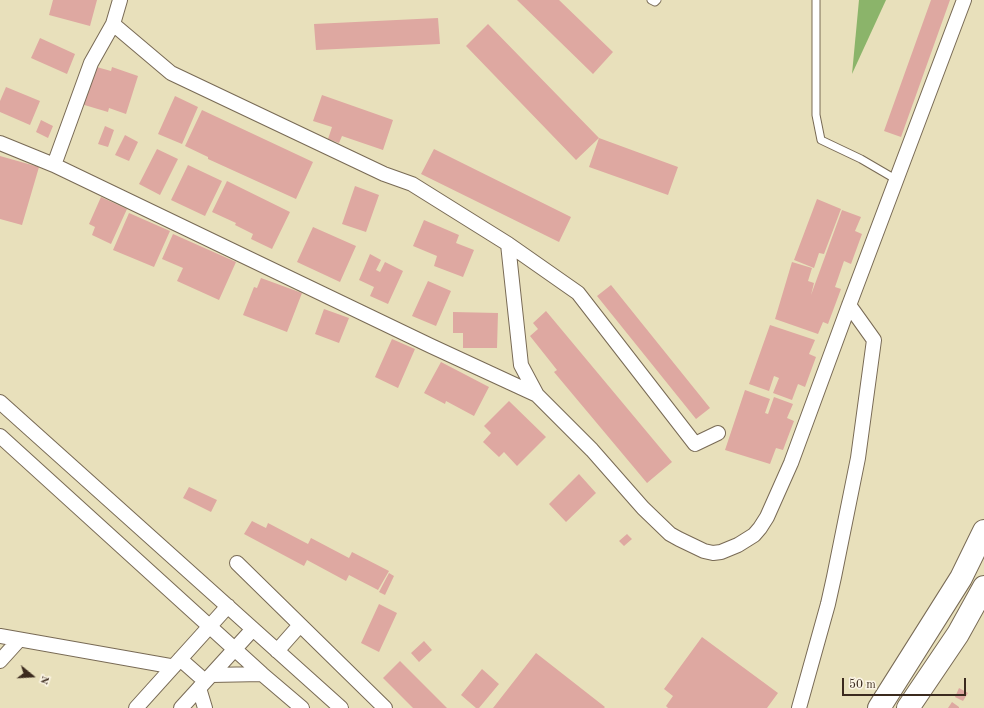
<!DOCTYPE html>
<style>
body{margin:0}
#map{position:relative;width:984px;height:708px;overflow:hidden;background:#e8e0bb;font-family:"Old Standard TT",serif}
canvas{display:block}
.north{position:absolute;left:12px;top:656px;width:40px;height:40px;-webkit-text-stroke:3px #fcf5e5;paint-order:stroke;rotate:108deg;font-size:11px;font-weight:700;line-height:16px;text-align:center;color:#3b2a1e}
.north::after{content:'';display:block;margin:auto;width:14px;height:18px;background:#3b2a1e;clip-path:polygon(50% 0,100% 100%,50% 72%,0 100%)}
.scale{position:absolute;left:842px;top:678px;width:124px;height:18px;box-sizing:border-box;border:2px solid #3b2a1e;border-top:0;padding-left:5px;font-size:12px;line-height:14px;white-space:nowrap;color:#3b2a1e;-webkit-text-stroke:3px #fcf5e5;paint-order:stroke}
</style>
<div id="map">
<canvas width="984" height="708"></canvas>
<div class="north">N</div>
<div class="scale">50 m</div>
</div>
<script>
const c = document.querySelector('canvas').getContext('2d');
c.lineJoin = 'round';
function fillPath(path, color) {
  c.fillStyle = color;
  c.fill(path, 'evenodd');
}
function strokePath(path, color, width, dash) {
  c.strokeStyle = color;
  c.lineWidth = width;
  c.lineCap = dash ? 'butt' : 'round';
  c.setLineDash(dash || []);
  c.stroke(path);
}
fillPath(new Path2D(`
 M859,0H886L852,74Z`), '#8bb46a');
fillPath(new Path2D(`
 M53,0H97L90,26L49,15Z
 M517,0H559L613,52L593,74Z
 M931,0H950L901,137L884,131Z
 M438,18L440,44L316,50L314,24Z
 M488,24L599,138L576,160L466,46Z
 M40,38L75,54L67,74L31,58Z
 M93,66L111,71L112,67L138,76L126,114L109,108L108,112L81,104Z
 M6,87L40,101L30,125L0,112V101Z
 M322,95L393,120L383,150L342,136L339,143L328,139L332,127L313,121Z
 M175,96L198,107L182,144L158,134Z
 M202,110L313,162L296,199L208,159V157L185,146Z
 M41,120L53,126L48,138L36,132Z
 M105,126L114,130L108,147L98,144Z
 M125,135L138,142L129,161L115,155Z
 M599,138L678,167L668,195L589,167Z
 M157,149L178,159L160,195L139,184Z
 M434,149L571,217L559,242L421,174Z
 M0,156L39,167L22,225L0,219Z
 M188,165L222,181L205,216L171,200Z
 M227,181L290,212L272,249L251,239L253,234L235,225L236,223L212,212Z
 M355,186L379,195L366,232L342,224Z
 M101,197L127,209L111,244L92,235L95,227L89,224Z
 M817,199L841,209L824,254L819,253L814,268L794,260Z
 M842,210L861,217L855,231L862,234L851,264L844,261L835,287L841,289L828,324L823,322L818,334L775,319L792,262L812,268L808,281L814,283L811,295Z
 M129,213L170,231L154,267L113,250Z
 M424,220L459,235L456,243L474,250L463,277L434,266L437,256L413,246Z
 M313,227L356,246L340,282L297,262Z
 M173,234L236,262L219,300L177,281L183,268L162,259Z
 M370,254L381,260L376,270L380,272L385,262L403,271L388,304L370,296L374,287L359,280Z
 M261,278L302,293L287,332L243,315L254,287L257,288Z
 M428,281L451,291L436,326L412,316Z
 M611,285L710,408L696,419L597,296Z
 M324,309L349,318L339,343L315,334Z
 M546,311L672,462L647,483L554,372L557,370L530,336L538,329L533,323Z
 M453,312L498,313L497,348H463V333H453Z
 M770,325L815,340L809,354L816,357L805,387L798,384L792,400L773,393L779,378L774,376L769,391L749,384Z
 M392,339L415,349L398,388L375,377Z
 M441,362L489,387L474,416L446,401L445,404L424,393Z
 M745,390L770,399L765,413L768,414L774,397L793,404L787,418L794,421L783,450L776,448L770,464L725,450Z
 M509,401L546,437L517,466L504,452L499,457L483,442L491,433L484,426Z
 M579,474L596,493L566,522L549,504Z
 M189,487L217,500L211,512L183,498Z
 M252,521L266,528L268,523L308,544L311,538L349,558L352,552L389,571L378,590L349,575L346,581L307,560L304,566L244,534Z
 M627,534L632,539L624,546L619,541Z
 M389,573L394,576L385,595L379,592Z
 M379,604L397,613L379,652L361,643Z
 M702,637L778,693L767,708H668L666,706L673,696L664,689Z
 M424,641L432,650L419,662L411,653Z
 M536,653L605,707L604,708H493Z
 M400,661L447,708H413L383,678Z
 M482,669L499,684L479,708H476L461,695Z
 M959,688L968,693L963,701L955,697Z
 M952,702L959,707V708H948Z`), '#dea8a1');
const lane = new Path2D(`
 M651,0L655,2L657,0
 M816,0V115L821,140L861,159L897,180`);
const street = new Path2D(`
 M113,24L171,73L384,174L412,184L508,244L578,293L695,444L718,433
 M0,143L54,165L431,346L537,395
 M54,165L91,63L113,24L120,0
 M508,244L521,365L537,395L592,450L643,508L670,534L679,539L704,551L713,553L721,552L738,545L754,535L760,528L767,517L791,463L848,308L964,0
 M0,402L341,708
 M0,436L262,674L302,708
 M237,563L385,708
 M0,636L170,666H174
 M277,651L300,625
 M180,659L205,681
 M0,661L19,640
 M211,675L262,674
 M199,688L205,708
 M136,708L228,606
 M181,708L253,629
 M799,708L828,604L834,577L858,458L874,340L849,305`);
const highway = new Path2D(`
 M879,708L961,578L984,531
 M908,708L958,634L984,587`);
strokePath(lane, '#786a55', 9);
strokePath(street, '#786a55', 16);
strokePath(highway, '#786a55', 24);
strokePath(lane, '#fff', 7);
strokePath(street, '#fff', 14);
strokePath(highway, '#fff', 22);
</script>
